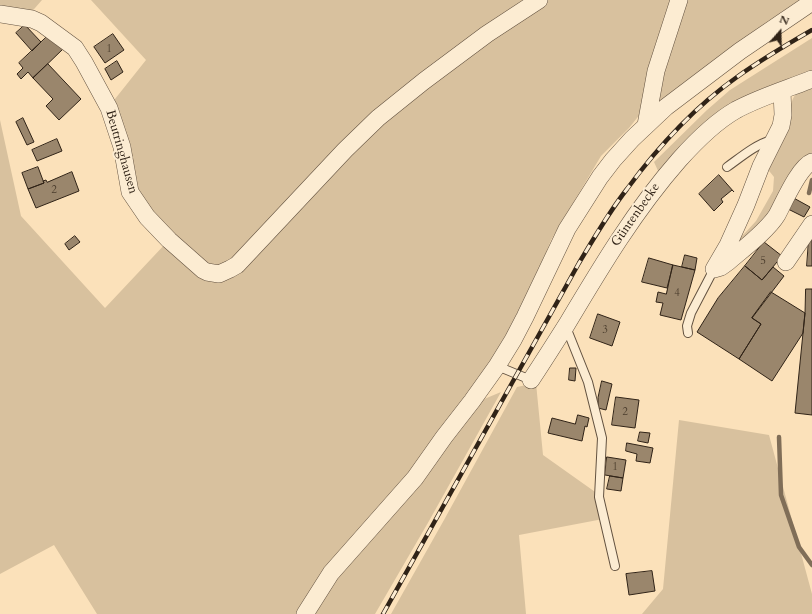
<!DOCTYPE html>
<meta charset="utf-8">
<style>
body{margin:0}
#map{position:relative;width:812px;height:614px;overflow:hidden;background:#fbe1ba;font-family:Cardo,serif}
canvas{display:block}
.north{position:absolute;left:760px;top:12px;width:40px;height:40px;-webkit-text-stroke:3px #fcecd2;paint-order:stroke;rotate:20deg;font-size:11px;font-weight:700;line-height:16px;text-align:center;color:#302317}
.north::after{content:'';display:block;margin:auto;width:14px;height:18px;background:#302317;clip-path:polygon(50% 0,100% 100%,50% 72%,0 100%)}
</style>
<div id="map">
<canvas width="812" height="614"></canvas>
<div class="north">N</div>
</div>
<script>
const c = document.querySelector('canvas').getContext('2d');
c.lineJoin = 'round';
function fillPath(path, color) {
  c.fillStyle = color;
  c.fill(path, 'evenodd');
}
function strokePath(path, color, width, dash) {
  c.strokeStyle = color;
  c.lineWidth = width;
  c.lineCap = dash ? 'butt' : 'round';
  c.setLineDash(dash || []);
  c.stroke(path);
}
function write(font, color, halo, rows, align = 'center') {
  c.font = font + ' Cardo,serif';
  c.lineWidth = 4;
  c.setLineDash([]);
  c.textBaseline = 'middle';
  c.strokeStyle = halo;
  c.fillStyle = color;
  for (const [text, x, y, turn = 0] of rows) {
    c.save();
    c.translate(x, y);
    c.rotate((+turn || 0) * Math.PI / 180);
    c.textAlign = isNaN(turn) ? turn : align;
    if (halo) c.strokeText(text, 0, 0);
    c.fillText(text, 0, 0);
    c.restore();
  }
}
fillPath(new Path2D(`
 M0,0H42L28,16L0,12Z
 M91,0H530L423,78L229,266H202L132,192L111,104L146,60Z
 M546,0H676L641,113L629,128L601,156L551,240L526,302L491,360L466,395L413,476L302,614H97L54,545L0,574V120L21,216L105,308L167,242L221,279L380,120Z
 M682,0H803L768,21L689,79L655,105Z
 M812,38V72C786,79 761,88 737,101L659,173L654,162L707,110L730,90Z
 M812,85V158L771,216L733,253L736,241L745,233L756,221L773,191L774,177L766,167L790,110C793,93 797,91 812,85Z
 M536,383L543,455L598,494L603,519L519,535L526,614H391L444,520L517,387Z
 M501,392L429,521L375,614H308L477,402Z
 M679,420L769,435L812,594V614H642L663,589Z`), '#d8c19e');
strokePath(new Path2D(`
 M809,193L812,180
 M779,437L781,495L799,547L812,565`), '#806e58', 4.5);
const building = new Path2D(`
 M25,25L41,42L32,51L16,33Z
 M50,34L63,49L33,78L28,72L21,79L17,74L23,68L19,63Z
 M113,34L124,50L105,63L94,47Z
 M117,61L123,72L111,80L105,69Z
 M48,64L81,99L59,120L46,106L53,99L33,78Z
 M23,118L34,142L27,145L16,122Z
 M57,139L62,151L37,161L32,150Z
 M38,167L44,183L28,189L22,173Z
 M72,172L79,191L36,208L28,189L44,183L43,181L46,180L47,182Z
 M719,175L734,192L732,190L721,199L723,202L714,211L699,194Z
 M790,196L810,207L804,217L784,207Z
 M75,236L80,242L69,250L65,244Z
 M809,239H812V266H807Z
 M764,242L782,256L762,280L745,266Z
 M685,255L697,258L695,270L682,267Z
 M649,258L673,265L667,288L642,282Z
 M673,265L695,270L681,320L660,315L663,303L656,302L658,292L666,294Z
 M745,266L762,280L773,267L784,276L752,318L761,324L739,359L697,332L718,298Z
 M806,289H812V415L795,413L805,313Z
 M771,292L805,313L803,333L772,381L739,359L761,324L752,318Z
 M598,314L620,322L612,346L590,338Z
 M570,368H576L575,381L569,380Z
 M602,381L612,384L606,410L598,408V398Z
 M616,397L639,400L635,428L612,425Z
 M578,415L589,418L587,427L585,426L582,441L548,433L552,418L575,424Z
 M640,432L650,433L648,443L638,441Z
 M627,443L653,448L650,463L636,461L637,454L626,451Z
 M607,457L626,460L623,478L605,475Z
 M610,476L623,478L621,491L607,489Z
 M652,571L655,591L629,595L626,574Z`);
fillPath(building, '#9a866c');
strokePath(building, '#302317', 1);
const lane = new Path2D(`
 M727,167C741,157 755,145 771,140
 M566,327L588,382L602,438L599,497L615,566
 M688,333L687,326L691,313L714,269
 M497,366L531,380`);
const street = new Path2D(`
 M0,14L32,19L41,23L75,48L84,62L109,108L122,147L130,192L147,217L169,240L203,270L207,272L219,274L230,269L237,265L345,150L378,118L424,81L487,34L539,0
 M782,91L783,115L781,126L761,166L746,205L728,245L714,269L721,267L728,262C743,249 767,231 777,215C784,202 799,167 812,162
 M646,125L656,71L679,0
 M786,262L812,224
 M531,380C543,362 555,343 567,324C601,267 635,210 679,160C696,141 715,122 736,110C760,97 787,89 812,79
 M305,614L331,573L415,478L444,437L472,401L497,366L513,340L525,317L567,229L600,177L613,160L632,139L666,107L740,51L812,2`);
strokePath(lane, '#635240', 10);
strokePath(street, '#635240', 18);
strokePath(lane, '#fcecd2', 8);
strokePath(street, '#fcecd2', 17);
const rail = new Path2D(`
 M383,614L579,263C594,238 609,212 627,189C657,148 696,106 737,77C761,60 786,45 812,30`);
strokePath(rail, '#302317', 4.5);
strokePath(rail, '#fcecd2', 3, [9]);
write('11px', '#4a3c2c', null, [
 ["1",109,49],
 ["2",54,190],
 ["5",763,261],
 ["4",677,293],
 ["3",605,330],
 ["2",625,412],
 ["1",615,467]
]);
write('13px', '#302317', '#fcecd2', [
 ["Beutringhausen",121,152,74],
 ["Güntenbecke",636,215,-55]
]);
</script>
